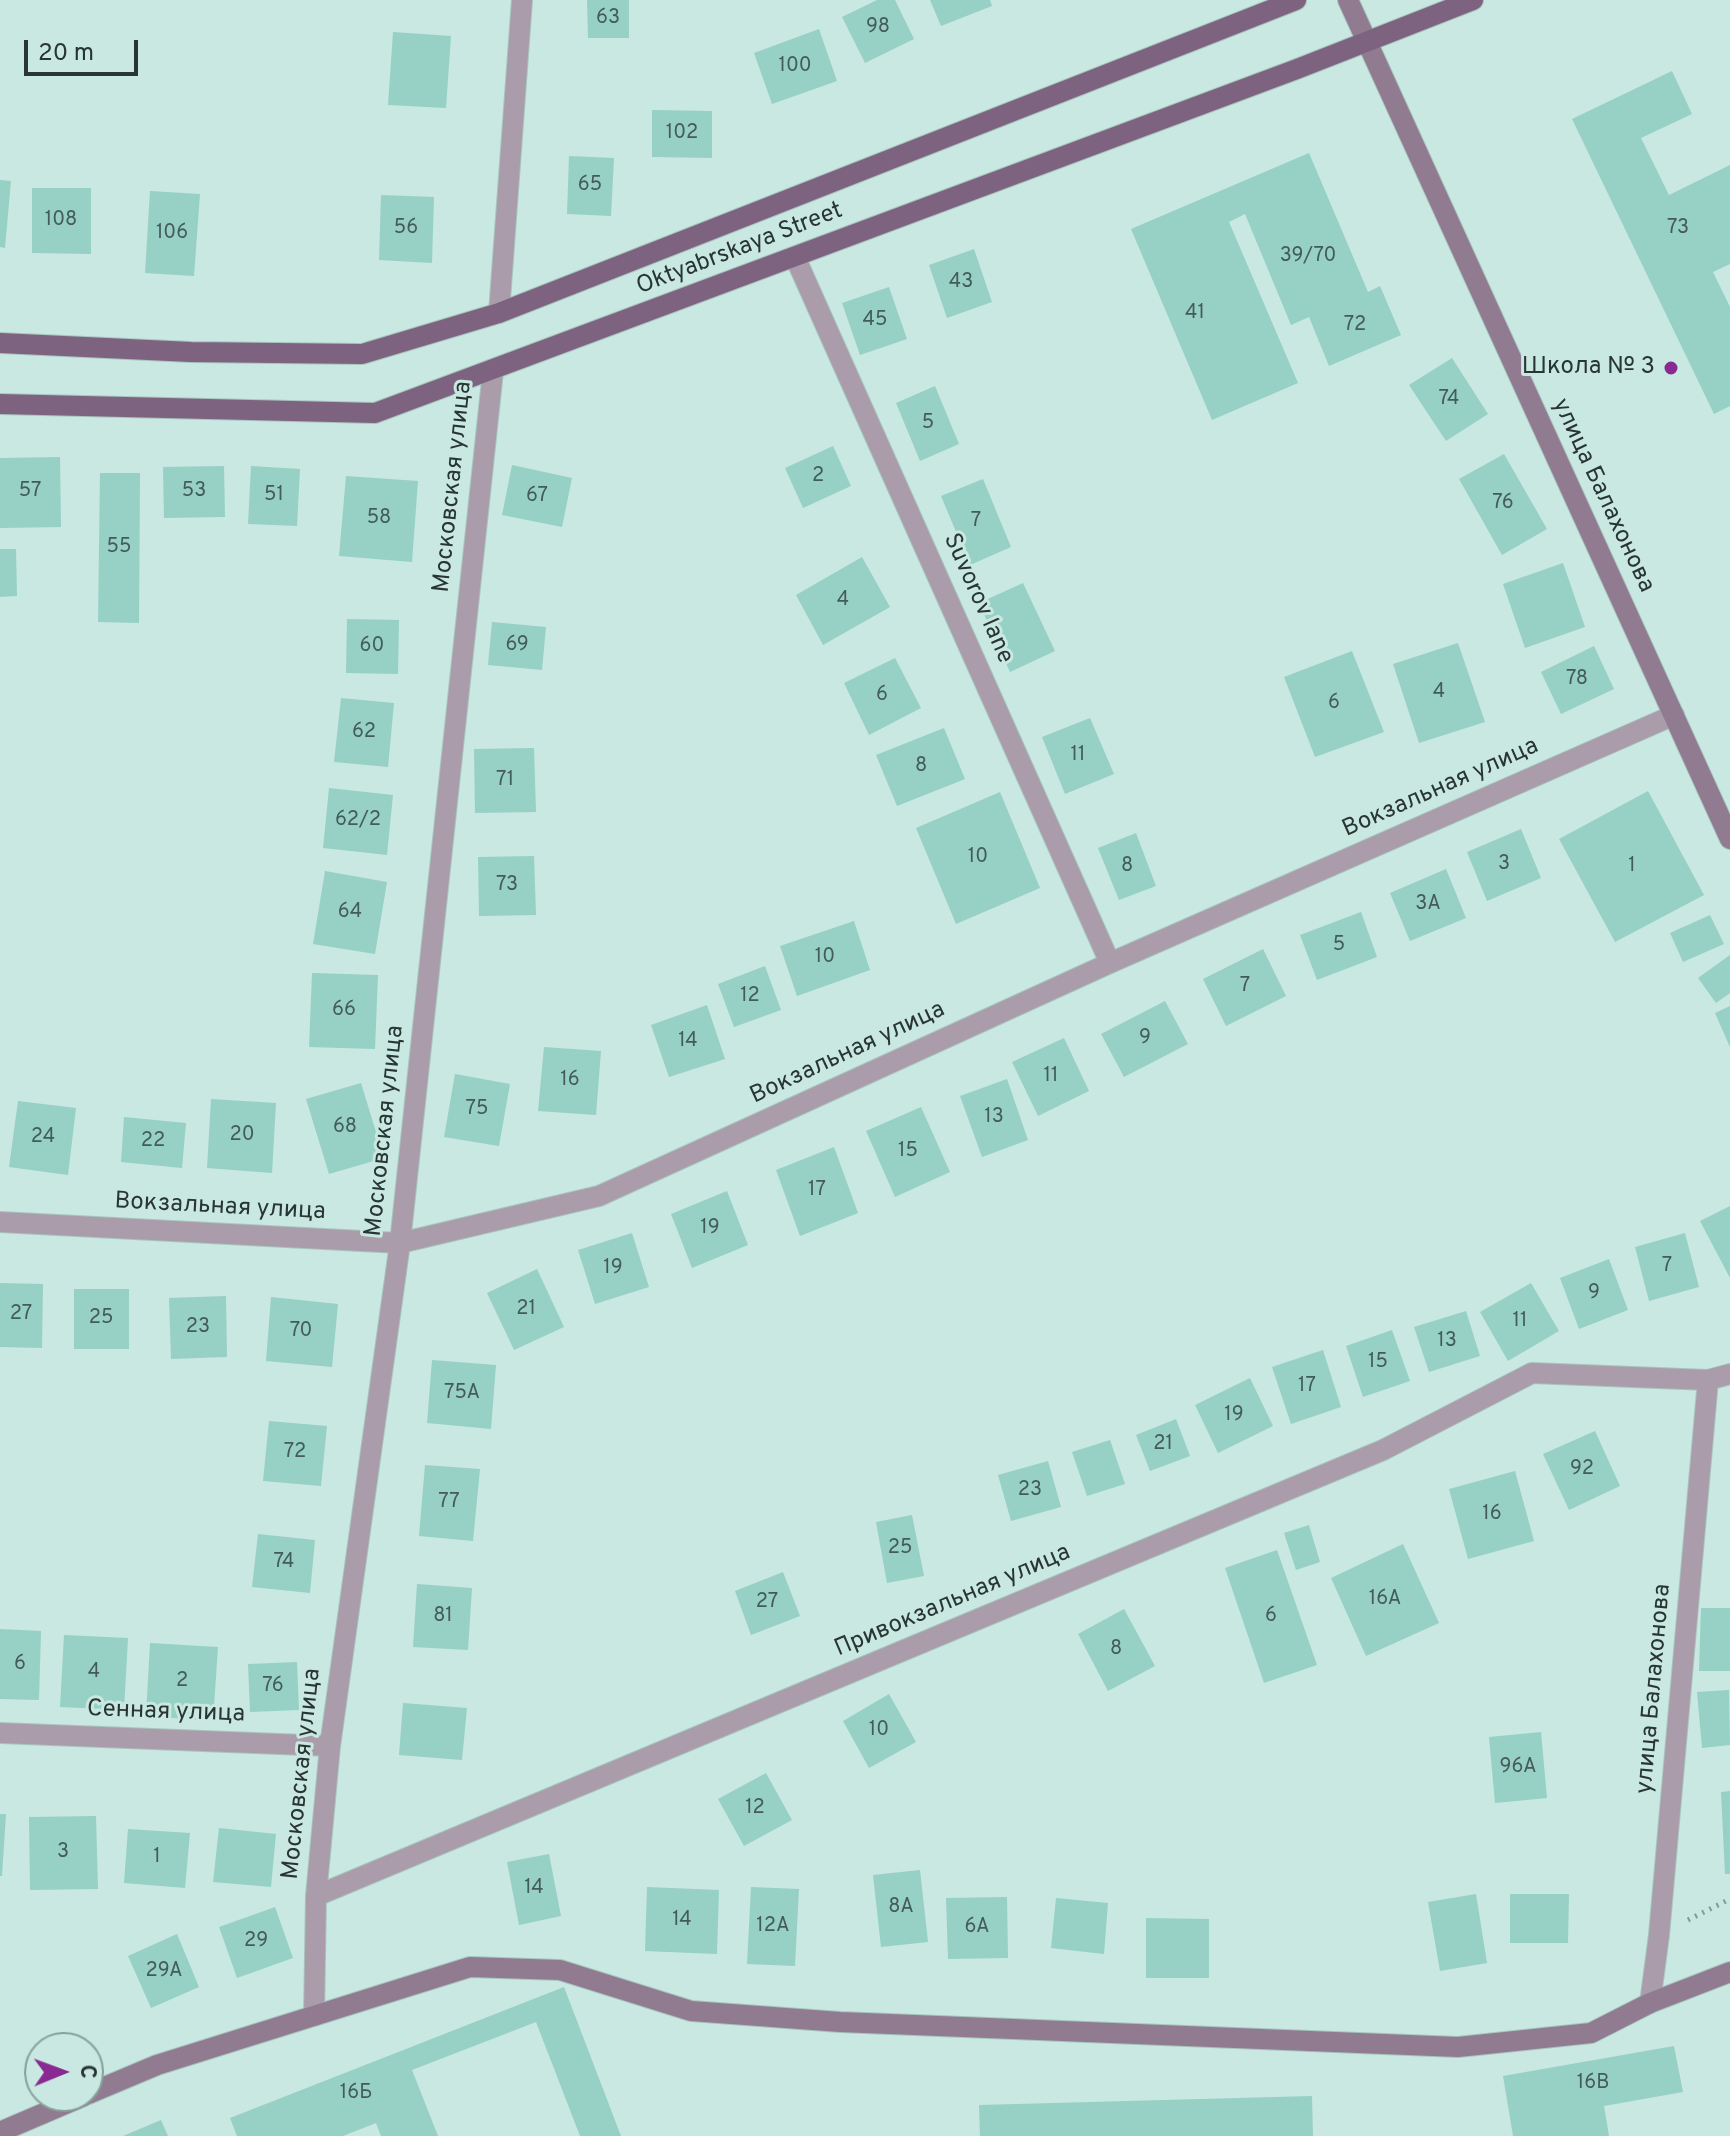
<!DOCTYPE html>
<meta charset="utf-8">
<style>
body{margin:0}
#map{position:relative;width:1730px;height:2136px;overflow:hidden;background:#c8e8e1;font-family:Overpass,sans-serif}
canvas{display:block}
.north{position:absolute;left:24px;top:2032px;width:80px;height:80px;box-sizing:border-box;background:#c8e8e1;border:2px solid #88a09b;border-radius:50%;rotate:89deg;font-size:22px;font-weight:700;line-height:32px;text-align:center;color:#293533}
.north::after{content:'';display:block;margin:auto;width:28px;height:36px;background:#892992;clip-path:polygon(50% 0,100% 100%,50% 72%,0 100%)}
.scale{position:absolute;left:24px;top:40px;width:114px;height:36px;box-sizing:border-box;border:4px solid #293533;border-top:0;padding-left:10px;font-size:24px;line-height:28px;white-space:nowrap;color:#293533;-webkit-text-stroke:6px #c8e8e1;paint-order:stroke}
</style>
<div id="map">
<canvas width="1730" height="2136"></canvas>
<div class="north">С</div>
<div class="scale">20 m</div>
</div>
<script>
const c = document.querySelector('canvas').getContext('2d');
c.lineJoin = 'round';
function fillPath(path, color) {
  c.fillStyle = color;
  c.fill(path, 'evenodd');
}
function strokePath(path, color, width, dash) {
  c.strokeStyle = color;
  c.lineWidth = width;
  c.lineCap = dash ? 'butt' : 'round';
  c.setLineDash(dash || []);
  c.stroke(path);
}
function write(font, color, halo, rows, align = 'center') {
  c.font = font + ' Overpass,sans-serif';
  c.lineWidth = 6;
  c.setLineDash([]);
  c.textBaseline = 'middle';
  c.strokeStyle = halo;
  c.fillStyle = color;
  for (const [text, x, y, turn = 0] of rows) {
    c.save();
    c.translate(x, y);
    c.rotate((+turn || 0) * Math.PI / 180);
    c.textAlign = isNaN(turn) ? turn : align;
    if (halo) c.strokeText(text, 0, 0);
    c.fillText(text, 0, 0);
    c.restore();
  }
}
fillPath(new Path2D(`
 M587,0H629V38H588Z
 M877,0H895L914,39L865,63L842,17Z
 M930,0H990L992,6L941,26Z
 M819,29L837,81L772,104L754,53Z
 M393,32L451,36L446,108L388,105Z
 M1672,71L1692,114L1641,138L1669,195L1730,165V264L1713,272L1730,307V406L1714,414L1572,119Z
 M652,110L712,111V158L652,157Z
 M1309,153L1368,292L1380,286L1401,335L1329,366L1309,317L1291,325L1245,214L1229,222L1298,383L1212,420L1131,229Z
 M569,156L614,158L611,216L567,214Z
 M0,180L11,181L5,248L0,247Z
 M32,188H91V254L32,253Z
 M150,191L200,194L194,276L145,273Z
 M381,195L434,197L432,263L379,260Z
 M974,249L992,302L947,318L929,265Z
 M889,287L907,339L860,355L842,303Z
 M1452,358L1488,414L1446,441L1409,385Z
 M935,386L959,444L920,461L896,403Z
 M833,446L851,486L803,508L785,468Z
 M1504,454L1547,529L1502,555L1459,479Z
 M60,457L61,527L0,528V458Z
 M512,465L572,478L562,527L502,515Z
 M224,466L225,517L164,518L163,467Z
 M251,466L300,469L297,526L248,524Z
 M100,473H140L139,623L98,622Z
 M346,476L418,481L412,562L339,556Z
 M983,479L1011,547L970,565L941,496Z
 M0,549H16L17,596L0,597Z
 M862,557L890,607L823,645L796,595Z
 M1563,563L1585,627L1525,648L1503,584Z
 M1023,583L1055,651L1010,672L979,603Z
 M347,619L399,620L398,674L346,673Z
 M492,622L546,627L542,670L488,665Z
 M1458,643L1485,722L1419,743L1393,664Z
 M1594,646L1614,689L1561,714L1541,672Z
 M1352,651L1384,732L1315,757L1284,677Z
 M895,658L921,708L869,735L844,683Z
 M341,698L394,703L388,767L334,762Z
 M1090,718L1114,774L1065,794L1042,737Z
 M944,728L965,779L897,806L876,755Z
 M534,748L536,812L475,813L474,749Z
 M329,788L393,795L387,855L323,848Z
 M1648,791L1704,895L1615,942L1559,839Z
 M1000,792L1040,888L956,924L916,828Z
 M1521,829L1541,878L1487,901L1467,852Z
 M1136,833L1156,886L1119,900L1098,848Z
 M534,856L536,915L479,916L478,857Z
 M1446,869L1466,918L1410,941L1390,893Z
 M325,871L387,882L375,954L313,944Z
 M1361,912L1377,957L1317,980L1300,935Z
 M1710,915L1724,944L1683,962L1670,933Z
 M854,921L870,970L797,996L780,946Z
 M1263,949L1286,996L1226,1026L1203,979Z
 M1730,955V993L1716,1003L1698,978Z
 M765,966L781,1010L734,1027L718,984Z
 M312,973L378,975L375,1049L309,1047Z
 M1165,1001L1188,1044L1124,1077L1101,1034Z
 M707,1005L725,1059L669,1077L651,1025Z
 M1730,1006V1047L1715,1013Z
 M1064,1038L1089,1091L1038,1116L1012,1062Z
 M544,1047L601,1051L596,1115L538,1111Z
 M455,1074L510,1084L499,1146L444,1137Z
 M1007,1079L1028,1140L982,1157L960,1096Z
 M361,1083L384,1158L329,1174L306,1099Z
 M211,1099L276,1103L272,1173L207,1168Z
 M18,1101L76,1108L68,1175L9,1167Z
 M921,1107L950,1172L895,1197L866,1131Z
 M124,1117L186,1123L182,1168L121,1162Z
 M834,1147L858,1213L800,1236L776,1170Z
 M727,1191L748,1245L692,1268L671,1214Z
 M1730,1206V1278L1700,1221Z
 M632,1233L649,1287L595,1304L578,1250Z
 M1685,1233L1699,1287L1649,1301L1635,1247Z
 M1609,1259L1628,1310L1579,1329L1560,1278Z
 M537,1269L564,1327L514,1350L487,1293Z
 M0,1283L43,1284L42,1348L0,1347Z
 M1531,1283L1559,1331L1508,1361L1480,1312Z
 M74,1289H129V1349H74Z
 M226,1296L227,1357L171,1359L169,1298Z
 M271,1297L338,1304L332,1367L266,1361Z
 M1466,1311L1480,1356L1429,1372L1414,1327Z
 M1392,1330L1410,1381L1363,1397L1346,1346Z
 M1323,1350L1341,1407L1291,1424L1272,1367Z
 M432,1360L496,1365L491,1429L427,1423Z
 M1250,1378L1273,1426L1218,1453L1195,1405Z
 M1176,1419L1190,1456L1150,1471L1136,1435Z
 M269,1421L327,1426L321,1486L263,1481Z
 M1595,1431L1620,1486L1569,1510L1543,1454Z
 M1110,1440L1125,1484L1087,1496L1072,1452Z
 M1048,1461L1061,1507L1011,1521L998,1475Z
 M425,1465L480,1469L473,1541L419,1536Z
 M1515,1471L1534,1541L1468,1559L1449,1489Z
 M912,1515L924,1576L887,1583L876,1522Z
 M1309,1525L1320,1562L1296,1570L1284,1533Z
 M258,1534L315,1540L310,1593L252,1587Z
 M1403,1544L1439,1623L1366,1656L1331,1578Z
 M1277,1550L1317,1665L1264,1683L1225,1568Z
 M783,1572L800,1616L751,1635L735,1591Z
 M417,1584L472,1588L468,1650L413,1647Z
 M1701,1608H1730V1671H1699Z
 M1124,1609L1155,1666L1108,1691L1078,1634Z
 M0,1629L41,1631L39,1700L0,1699Z
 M64,1635L128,1638L124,1710L60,1707Z
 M150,1643L218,1647L213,1721L146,1716Z
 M297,1662L299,1710L250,1712L248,1664Z
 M1729,1690L1730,1745L1702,1748L1697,1692Z
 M889,1694L916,1742L869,1768L843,1721Z
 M403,1703L467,1708L462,1760L399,1755Z
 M1541,1732L1547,1798L1495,1803L1489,1737Z
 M766,1773L792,1820L744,1846L718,1799Z
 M1730,1791V1874H1725L1721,1792Z
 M0,1814H6L2,1876H0Z
 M96,1816L98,1889L30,1890L29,1817Z
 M219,1828L276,1834L271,1887L213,1882Z
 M128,1829L190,1833L185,1888L124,1883Z
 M549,1854L561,1916L519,1925L507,1862Z
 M920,1870L928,1942L881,1947L873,1875Z
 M647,1887L719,1890L717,1954L645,1951Z
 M751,1887L799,1889L795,1966L747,1964Z
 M1476,1894L1487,1963L1440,1971L1428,1902Z
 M1510,1894H1569L1568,1943H1510Z
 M1007,1897L1008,1958L948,1959L946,1898Z
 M1056,1898L1108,1903L1104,1954L1051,1948Z
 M275,1907L293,1958L237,1978L219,1927Z
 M1146,1918L1209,1919V1978H1146Z
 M177,1934L199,1987L151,2008L128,1956Z
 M564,1987L621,2136H580L536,2022L412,2070L438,2136H381L376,2123L343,2136H237L230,2118Z
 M1674,2046L1683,2092L1604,2106L1609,2136H1513L1503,2076Z
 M1312,2096L1313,2136H980L979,2105Z
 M161,2120L168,2136H123Z`), '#97d0c5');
const street = new Path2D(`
 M795,257L1110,963
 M499,313L522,0
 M0,1222L400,1243L599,1196L1110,963L1674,715
 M0,1733L330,1746
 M316,1896L330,1746L400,1243L493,371
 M1650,2003L1659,1935L1708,1380
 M314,2016L316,1896L1383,1450L1532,1373L1708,1380L1730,1374`);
const secondary = new Path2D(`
 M1348,0L1730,839
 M88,2094L157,2065L470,1967L560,1970L691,2011L840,2022L1458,2047L1591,2033L1650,2003L1730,1972
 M0,2132L84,2096`);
const primary = new Path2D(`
 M0,343L191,352L362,354L499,313L1296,0
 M0,404L375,413L1297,69L1473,0`);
strokePath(street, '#a8c4be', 22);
strokePath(secondary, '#a8c4be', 22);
strokePath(primary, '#a8c4be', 22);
strokePath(new Path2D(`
 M1688,1920L1730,1899`), '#839a96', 5, [2, 6]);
strokePath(street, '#aa9cab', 20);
strokePath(secondary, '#907b91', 20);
strokePath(primary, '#7d637f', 20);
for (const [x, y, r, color] of [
 [1671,368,8,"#892992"]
]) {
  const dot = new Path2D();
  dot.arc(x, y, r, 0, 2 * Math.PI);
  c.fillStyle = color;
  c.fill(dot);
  strokePath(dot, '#c8e8e1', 3);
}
write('20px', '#445c58', null, [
 ["63",608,19],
 ["98",878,28],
 ["100",795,67],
 ["102",682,134],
 ["65",590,186],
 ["108",61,221],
 ["56",406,229],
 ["73",1678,229],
 ["106",172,234],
 ["39/70",1308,257],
 ["43",961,283],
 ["41",1195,314],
 ["45",875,321],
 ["72",1355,326],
 ["74",1449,400],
 ["5",928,424],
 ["2",818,477],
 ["57",30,492],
 ["53",194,492],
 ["51",274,496],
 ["67",537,497],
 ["76",1503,504],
 ["58",379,519],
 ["7",976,522],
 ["55",119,548],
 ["4",843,601],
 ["69",517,646],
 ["60",372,647],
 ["78",1577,680],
 ["4",1439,693],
 ["6",882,696],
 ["6",1334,704],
 ["62",364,733],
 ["11",1078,756],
 ["8",921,767],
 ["71",505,781],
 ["62/2",358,821],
 ["10",978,858],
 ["3",1504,865],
 ["8",1127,867],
 ["1",1632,867],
 ["73",507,886],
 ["3А",1428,905],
 ["64",350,913],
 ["5",1339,946],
 ["10",825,958],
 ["7",1245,987],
 ["12",750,997],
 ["66",344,1011],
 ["9",1145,1039],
 ["14",688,1042],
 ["11",1051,1077],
 ["16",570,1081],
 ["75",477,1110],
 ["13",994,1118],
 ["68",345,1128],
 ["20",242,1136],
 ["24",43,1138],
 ["22",153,1142],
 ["15",908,1152],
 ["17",817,1191],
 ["19",710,1229],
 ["7",1667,1267],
 ["19",613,1269],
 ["9",1594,1294],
 ["21",526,1310],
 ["27",21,1315],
 ["25",101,1319],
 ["11",1520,1322],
 ["23",198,1328],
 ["70",301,1332],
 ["13",1447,1342],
 ["15",1378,1363],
 ["17",1307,1387],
 ["75А",462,1394],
 ["19",1234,1416],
 ["21",1163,1445],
 ["72",295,1453],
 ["92",1582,1470],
 ["23",1030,1491],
 ["77",449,1503],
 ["16",1492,1515],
 ["25",900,1549],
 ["74",284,1563],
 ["16А",1385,1600],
 ["27",767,1603],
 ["81",443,1617],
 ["6",1271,1617],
 ["8",1116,1650],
 ["6",20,1665],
 ["4",94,1673],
 ["2",182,1682],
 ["76",273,1687],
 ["10",879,1731],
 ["96А",1518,1768],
 ["12",755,1809],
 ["3",63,1853],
 ["1",157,1858],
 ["14",534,1889],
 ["8А",901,1908],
 ["14",682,1921],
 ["12А",773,1927],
 ["6А",977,1928],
 ["29",256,1942],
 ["29А",164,1972],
 ["16В",1593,2084],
 ["16Б",356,2094]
]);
write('24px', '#293533', '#c8e8e1', [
 ["Oktyabrskaya Street",740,250,-21],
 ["Московская улица",454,487,-84],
 ["улица Балахонова",1602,496,65],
 ["Suvorov lane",977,599,66],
 ["Вокзальная улица",1441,789,-24],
 ["Вокзальная улица",848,1054,-25],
 ["Московская улица",386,1131,-84],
 ["Вокзальная улица",220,1208,3],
 ["Привокзальная улица",953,1602,-23],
 ["улица Балахонова",1655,1689,-85],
 ["Сенная улица",166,1713,2],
 ["Московская улица",303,1774,-84]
]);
write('24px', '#293533', '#c8e8e1', [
 ["Школа № 3",1655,368]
], 'right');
</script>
